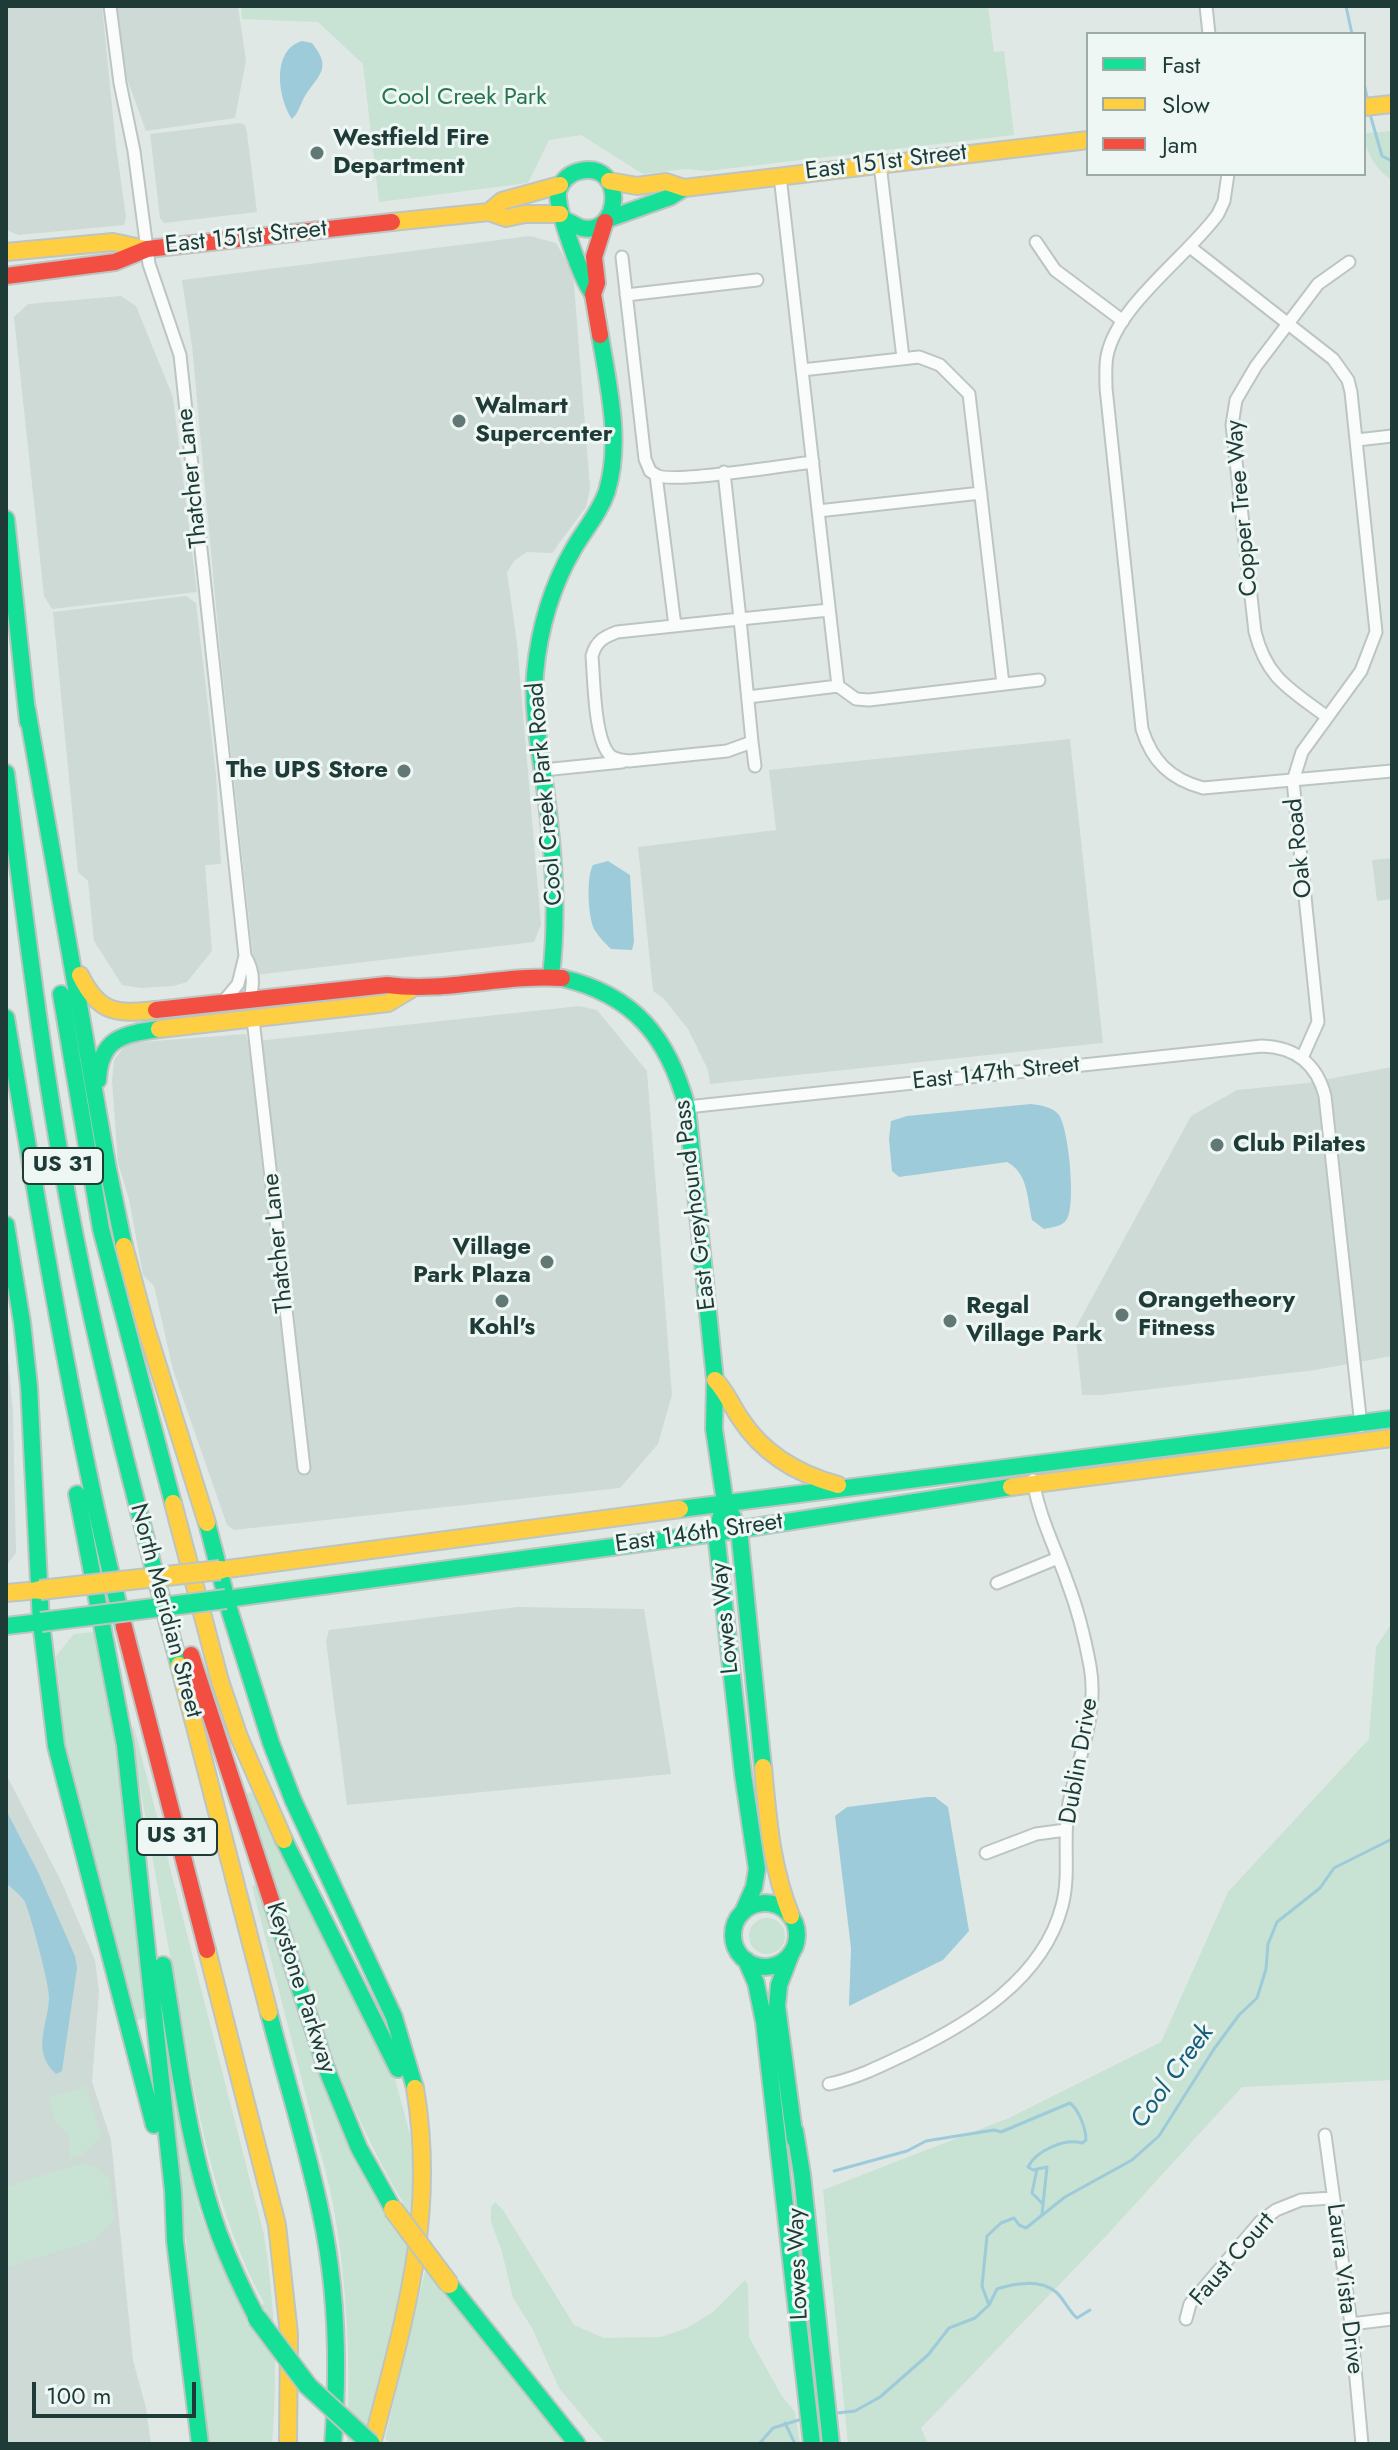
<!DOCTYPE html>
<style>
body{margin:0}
#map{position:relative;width:1398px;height:2450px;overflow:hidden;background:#e0e8e5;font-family:Jost,sans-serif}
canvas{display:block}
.frame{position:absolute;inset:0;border:8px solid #1e3b37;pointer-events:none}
.legend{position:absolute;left:1086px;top:32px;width:280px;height:144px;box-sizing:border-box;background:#eef7f4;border:2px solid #9baca8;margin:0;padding:10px 14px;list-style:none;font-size:24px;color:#1e3b37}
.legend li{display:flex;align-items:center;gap:16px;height:40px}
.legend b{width:40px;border:2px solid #9baca8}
.scale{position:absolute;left:32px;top:2382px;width:164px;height:36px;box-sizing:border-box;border:4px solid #1e3b37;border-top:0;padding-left:10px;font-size:24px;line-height:28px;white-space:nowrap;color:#1e3b37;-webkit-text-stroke:6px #eef7f4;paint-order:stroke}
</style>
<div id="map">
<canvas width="1398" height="2450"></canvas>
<div class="frame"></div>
<ul class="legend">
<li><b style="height:10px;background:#16e098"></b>Fast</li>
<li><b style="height:10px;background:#ffcf43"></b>Slow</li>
<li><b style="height:10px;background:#f24e42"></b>Jam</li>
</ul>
<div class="scale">100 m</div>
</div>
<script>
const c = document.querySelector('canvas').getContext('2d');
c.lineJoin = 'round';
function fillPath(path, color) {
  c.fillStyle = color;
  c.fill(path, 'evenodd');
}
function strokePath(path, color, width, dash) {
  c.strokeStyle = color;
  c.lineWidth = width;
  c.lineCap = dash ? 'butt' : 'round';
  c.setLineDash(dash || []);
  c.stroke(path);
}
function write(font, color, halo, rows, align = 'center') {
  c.font = font + ' Jost,sans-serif';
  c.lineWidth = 6;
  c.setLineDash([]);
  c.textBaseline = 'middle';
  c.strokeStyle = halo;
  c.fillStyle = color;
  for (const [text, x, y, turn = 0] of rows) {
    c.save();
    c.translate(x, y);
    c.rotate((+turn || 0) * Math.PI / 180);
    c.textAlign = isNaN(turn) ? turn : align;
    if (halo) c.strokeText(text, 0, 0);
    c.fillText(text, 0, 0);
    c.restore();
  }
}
fillPath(new Path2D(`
 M6,6H102L116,146L126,217L124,225L19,235L6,230Z
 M116,6H238L246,61L235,118L146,131L127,79Z
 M240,123L245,125L247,133L257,212L164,223L160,218L150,134Z
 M530,236L556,243L573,272L590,488L586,507L552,553L527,552L515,560L507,572L517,643L541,925L534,942L255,975L221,660L192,346L182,280Z
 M121,296L136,306L173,397L197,592L52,609L44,596L14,317L28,304Z
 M186,596L196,603L216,775L221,864L205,865L212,951L187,982L174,986L141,988L122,985L94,941L88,881L78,872L53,612Z
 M1070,739L1103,1043L710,1084L708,1070L688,1029L663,998L653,991L638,847L776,830L769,770Z
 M1392,858V899L1377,901L1372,860Z
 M579,1006L597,1010L647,1071L672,1395L658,1444L620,1488L234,1530L227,1525L173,1370L154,1286L143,1275L129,1199L118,1163L112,1081L114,1060L127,1043L246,1034L248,1042Z
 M1392,1067V1356L1315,1370L1101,1395H1082L1075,1329L1191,1116L1237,1090L1307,1083Z
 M6,1337L13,1412L16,1553L6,1566Z
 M517,1607L644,1609L671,1774L347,1805L326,1641L329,1630Z
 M6,1774L62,1883L95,1960L99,1992L92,2082L111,2140L133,2360L146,2408L151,2444H6Z`), '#cedad6');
fillPath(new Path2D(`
 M241,6H988L994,52L1004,51L1014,135L707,171L685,169L643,174L581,135L549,140L528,183L379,202L363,64L318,22L242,19Z
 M1392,131V180C1377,172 1364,149 1364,133Z
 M1392,1623V2080L1242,2087L1106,2236L921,2428L928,2444H848L823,2190L1009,2118L1161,2042L1228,1892L1369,1739L1376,1647Z
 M94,1632L114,1729L147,2017L134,2021L67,1764L56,1656L74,1634Z
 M134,1727L264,2235C275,2305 278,2373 272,2444H206L168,2056L198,2205L208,2235L252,2322L264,2303C214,2211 197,2108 179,2005C162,1913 146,1821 130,1729Z
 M252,1792L391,2064L410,2135L415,2186L403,2285L362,2444H347C351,2358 347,2274 330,2189L252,1886L257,1884L336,2116L407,2209C329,2082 292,1934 245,1794Z
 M749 1936a18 18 0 1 1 36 0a18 18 0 1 1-36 0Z
 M86,2086L101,2137L82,2155L69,2159V2135L55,2121L48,2097Z
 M83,2163L97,2168L110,2179L114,2221L94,2240L6,2268V2187Z
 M495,2202L503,2210L574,2325L604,2338L661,2337L687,2328L713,2312L745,2280L748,2285L749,2337L781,2395L795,2412L800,2444H606L559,2388L532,2328L513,2298L502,2252L491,2221V2207Z
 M426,2267L569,2444H392L385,2438Z`), '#c8e2d3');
fillPath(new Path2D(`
 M302,41L312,43C333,69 318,75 305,96C300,104 299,113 292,119C278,98 271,50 302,41Z
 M608,861L630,875L634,942L632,950L611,949C605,943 598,936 594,929C588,916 586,877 593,865Z
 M1031,1104C1040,1105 1053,1107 1059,1115C1069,1130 1076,1205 1067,1219C1062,1227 1052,1227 1044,1229L1032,1220C1027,1197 1028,1173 1007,1162L899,1177L892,1171L889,1139L891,1121L907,1116Z
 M927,1797H935L948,1807L969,1931L943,1960L849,2006L851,1948L835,1816L847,1807Z
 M6,1810L39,1874L75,1956L77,1968L62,2071L56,2074C30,2050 49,2024 49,1997C50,1987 29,1908 24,1900C19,1894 12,1888 6,1883Z`), '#9dcbda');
strokePath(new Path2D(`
 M1346,6L1352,34
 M1364,83L1368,102
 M1370,114L1382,156L1392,161
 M1037,2169L1032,2193L1042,2203
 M834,2171L907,2151L926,2141L994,2130L1001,2132L1070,2103C1079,2110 1086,2129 1086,2140L1082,2143C1064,2138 1036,2151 1028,2167L1033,2170L1047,2167L1042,2214
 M989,2305L982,2286L987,2236L1001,2223L1014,2218L1019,2225L1026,2228L1065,2197L1132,2160L1159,2136L1214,2049L1239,2015L1257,1998L1266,1969L1268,1944L1277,1922L1320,1888L1334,1868L1392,1839
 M837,2413L855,2411L880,2397L928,2355L949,2328L975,2318L989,2305L997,2289C1014,2283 1040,2279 1056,2292C1064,2299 1068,2310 1077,2318L1090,2310
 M785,2423L795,2444
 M759,2444L773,2428L802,2419`), '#9dcbda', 3);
const street = new Path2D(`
 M110,6L120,83L134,151L149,264L180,355L245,956C254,970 254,986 249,1001
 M1206,6L1209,34
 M880,164L903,358
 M1228,174L1224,201L1218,214C1188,256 1117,305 1107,356C1105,367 1106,377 1106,388L1142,729C1152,761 1170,779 1203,788L1392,771
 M780,176L838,686L856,699L869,700L1039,680
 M1036,242L1055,270L1123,321
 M1190,247L1333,359L1348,380L1351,392L1376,632L1361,671L1302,752L1293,781L1318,1022L1302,1058
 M622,257L645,459L650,471L656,475L675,626
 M626,295L757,280
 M802,370L919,357L940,365L969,394L1003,684
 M1357,440L1392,436
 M724,472L740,619L617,632C604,637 596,641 592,656C594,678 594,742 611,756C616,760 623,760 629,761L727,751L752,742L740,619L829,610
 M656,475C670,484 788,465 813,462
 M818,511L981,493
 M748,697L838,686
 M1327,717C1290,689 1267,679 1255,632L1232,425L1236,400L1256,366L1318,284L1349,262
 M752,742L755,766
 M543,770L622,762
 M223,1002L238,984L245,956
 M253,1019L304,1468
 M687,1107L1262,1046C1295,1047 1317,1064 1325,1096L1361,1426
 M997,1583L1058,1558
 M986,1853L1036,1834L1066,1830
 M829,2084C857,2078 881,2066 908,2053C970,2023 1043,1979 1062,1906C1071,1873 1062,1837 1069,1803C1078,1756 1099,1715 1090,1666C1085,1639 1078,1610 1068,1584C1056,1549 1039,1517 1033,1480
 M1325,2135L1351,2324L1362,2444
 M1186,2319L1190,2304L1260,2222L1276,2210L1301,2200L1332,2198
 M1351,2324L1392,2319`);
const fast = new Path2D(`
 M608,219L670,197L684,188
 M565,220C570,222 577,227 582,228C621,237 627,161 580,171C569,173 562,181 558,191C556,209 582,280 593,294
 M6,519L28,722
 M27,709L108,1169L124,1246
 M6,773C25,917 42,1062 69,1205C98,1360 139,1513 179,1665
 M551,976C558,915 554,856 546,795C541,755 532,715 535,674C539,630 551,587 574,548C585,529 600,512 607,491C622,441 608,384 600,335
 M562,978C634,995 668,1037 687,1107L715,1380L714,1429L725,1502L739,1529L763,1767
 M61,994L101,1229L173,1503
 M6,1018C41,1222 73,1426 124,1627
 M98,1080C100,1038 123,1034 159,1029
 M6,1225L22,1322L29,1386L41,1622L56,1746L154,2125
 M77,1494L125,1745L173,2191L175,2241L200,2444
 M725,1502L716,1533L743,1774L757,1869L754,1887L743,1912
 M680,1509L1392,1419
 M207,1523L230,1612L271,1743L293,1800L394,2017L415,2088
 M226,1599L716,1533L1011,1487
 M6,1626L41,1622
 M284,1840L398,2069
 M272,1903L325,2065L359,2148L393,2209
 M733 1935a32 32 0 1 1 64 0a32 32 0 1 1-64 0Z
 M791,1954L779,1985L777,2006L795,2140
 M746,1960L756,1983L764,2022L812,2444
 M163,1965C178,2055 188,2148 219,2234C230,2263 243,2291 257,2318
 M269,2013C286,2080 307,2146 321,2214C337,2289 339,2367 333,2444
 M795,2131L802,2174L831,2444
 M449,2284L577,2444`);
const slow = new Path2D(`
 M1364,107L1392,104
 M609,181L637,186L666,182L684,188L1088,140
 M489,212L502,201L560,185
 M392,222L489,212L506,218L525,214H560
 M6,252L113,242L145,249
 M80,975C99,1014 116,1014 156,1010
 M159,1029L388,1003L410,990
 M124,1246L147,1331L207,1523
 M715,1380C726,1391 731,1405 740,1418C763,1454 797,1474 838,1485
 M1011,1487L1392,1438
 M173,1503L220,1681L239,1737L284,1840
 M220,1570L680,1509
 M6,1593L40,1590
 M179,1665L269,2013
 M763,1767C768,1820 771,1866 791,1916
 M207,1950L277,2225L289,2334L288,2444
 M372,2444C404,2320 437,2217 415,2088`);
const jam = new Path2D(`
 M6,276L115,262L147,249L392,222
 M600,335L593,294L597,283L594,257L605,222
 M156,1010L387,985C446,993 503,974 562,978
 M124,1627L207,1950
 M191,1655L272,1903`);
strokePath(street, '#bdc5c2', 15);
strokePath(fast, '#bdc5c3', 20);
strokePath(slow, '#bdc5c3', 20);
strokePath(jam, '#bdc5c3', 20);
strokePath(street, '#fafcfb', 11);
strokePath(fast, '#16e098', 16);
strokePath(slow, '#ffcf43', 16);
strokePath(jam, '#f24e42', 16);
const fastBridge = new Path2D(`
 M41,1622L226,1599
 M257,2318L308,2386L371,2444`);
const slowBridge = new Path2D(`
 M40,1590L220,1570
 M393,2209L449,2284`);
strokePath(fastBridge, '#bac5c2', 22, []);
strokePath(slowBridge, '#bac5c2', 22, []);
strokePath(fastBridge, '#16e098', 18);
strokePath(slowBridge, '#ffcf43', 18);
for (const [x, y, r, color] of [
 [317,153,8,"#627874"],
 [459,421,8,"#627874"],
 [404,771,8,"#627874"],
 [1217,1145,8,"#627874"],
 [547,1262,8,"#627874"],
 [502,1301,8,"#627874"],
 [1122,1315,8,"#627874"],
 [950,1321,8,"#627874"]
]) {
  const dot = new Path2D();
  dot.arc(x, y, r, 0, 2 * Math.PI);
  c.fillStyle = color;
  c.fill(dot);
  strokePath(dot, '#eef7f4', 3);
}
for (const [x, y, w] of [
 [63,1166,80],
 [177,1837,80]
]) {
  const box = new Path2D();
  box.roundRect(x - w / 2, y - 18, w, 36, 6);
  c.fillStyle = '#eef7f4';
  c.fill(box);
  strokePath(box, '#1e3b37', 2);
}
write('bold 22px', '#1e3b37', null, [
 ["US 31",63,1166],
 ["US 31",177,1837]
]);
write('24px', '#25754e', '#eef7f4', [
 ["Cool Creek Park",464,98]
]);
write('bold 24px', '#1e3b37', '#eef7f4', [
 ["Westfield Fire",333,139],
 ["Department",333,167],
 ["Walmart",475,407],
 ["Supercenter",475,435],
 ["The UPS Store",388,771,"right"],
 ["Club Pilates",1233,1145],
 ["Village",531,1248,"right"],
 ["Park Plaza",531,1276,"right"],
 ["Orangetheory",1138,1301],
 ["Fitness",1138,1329],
 ["Regal",966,1307],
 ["Village Park",966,1335],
 ["Kohl's",502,1328,"center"]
], 'left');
write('24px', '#1e3b37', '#eef7f4', [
 ["East 151st Street",886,163,-7],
 ["East 151st Street",246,238,-6],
 ["Thatcher Lane",193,478,-96],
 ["Copper Tree Way",1243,508,-95],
 ["Cool Creek Park Road",546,794,-95],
 ["Oak Road",1300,848,-96],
 ["East 147th Street",996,1074,-6],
 ["East Greyhound Pass",696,1205,-97],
 ["Thatcher Lane",279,1243,-96],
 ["East 146th Street",699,1534,-8],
 ["North Meridian Street",165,1611,75],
 ["Lowes Way",726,1618,-96],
 ["Dublin Drive",1080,1761,-80],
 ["Keystone Parkway",300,1988,72],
 ["Faust Court",1233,2260,-49],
 ["Lowes Way",799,2264,-92],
 ["Laura Vista Drive",1344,2289,83]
]);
write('italic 26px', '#145d7b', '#eef7f4', [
 ["Cool Creek",1173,2077,-54]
]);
</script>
